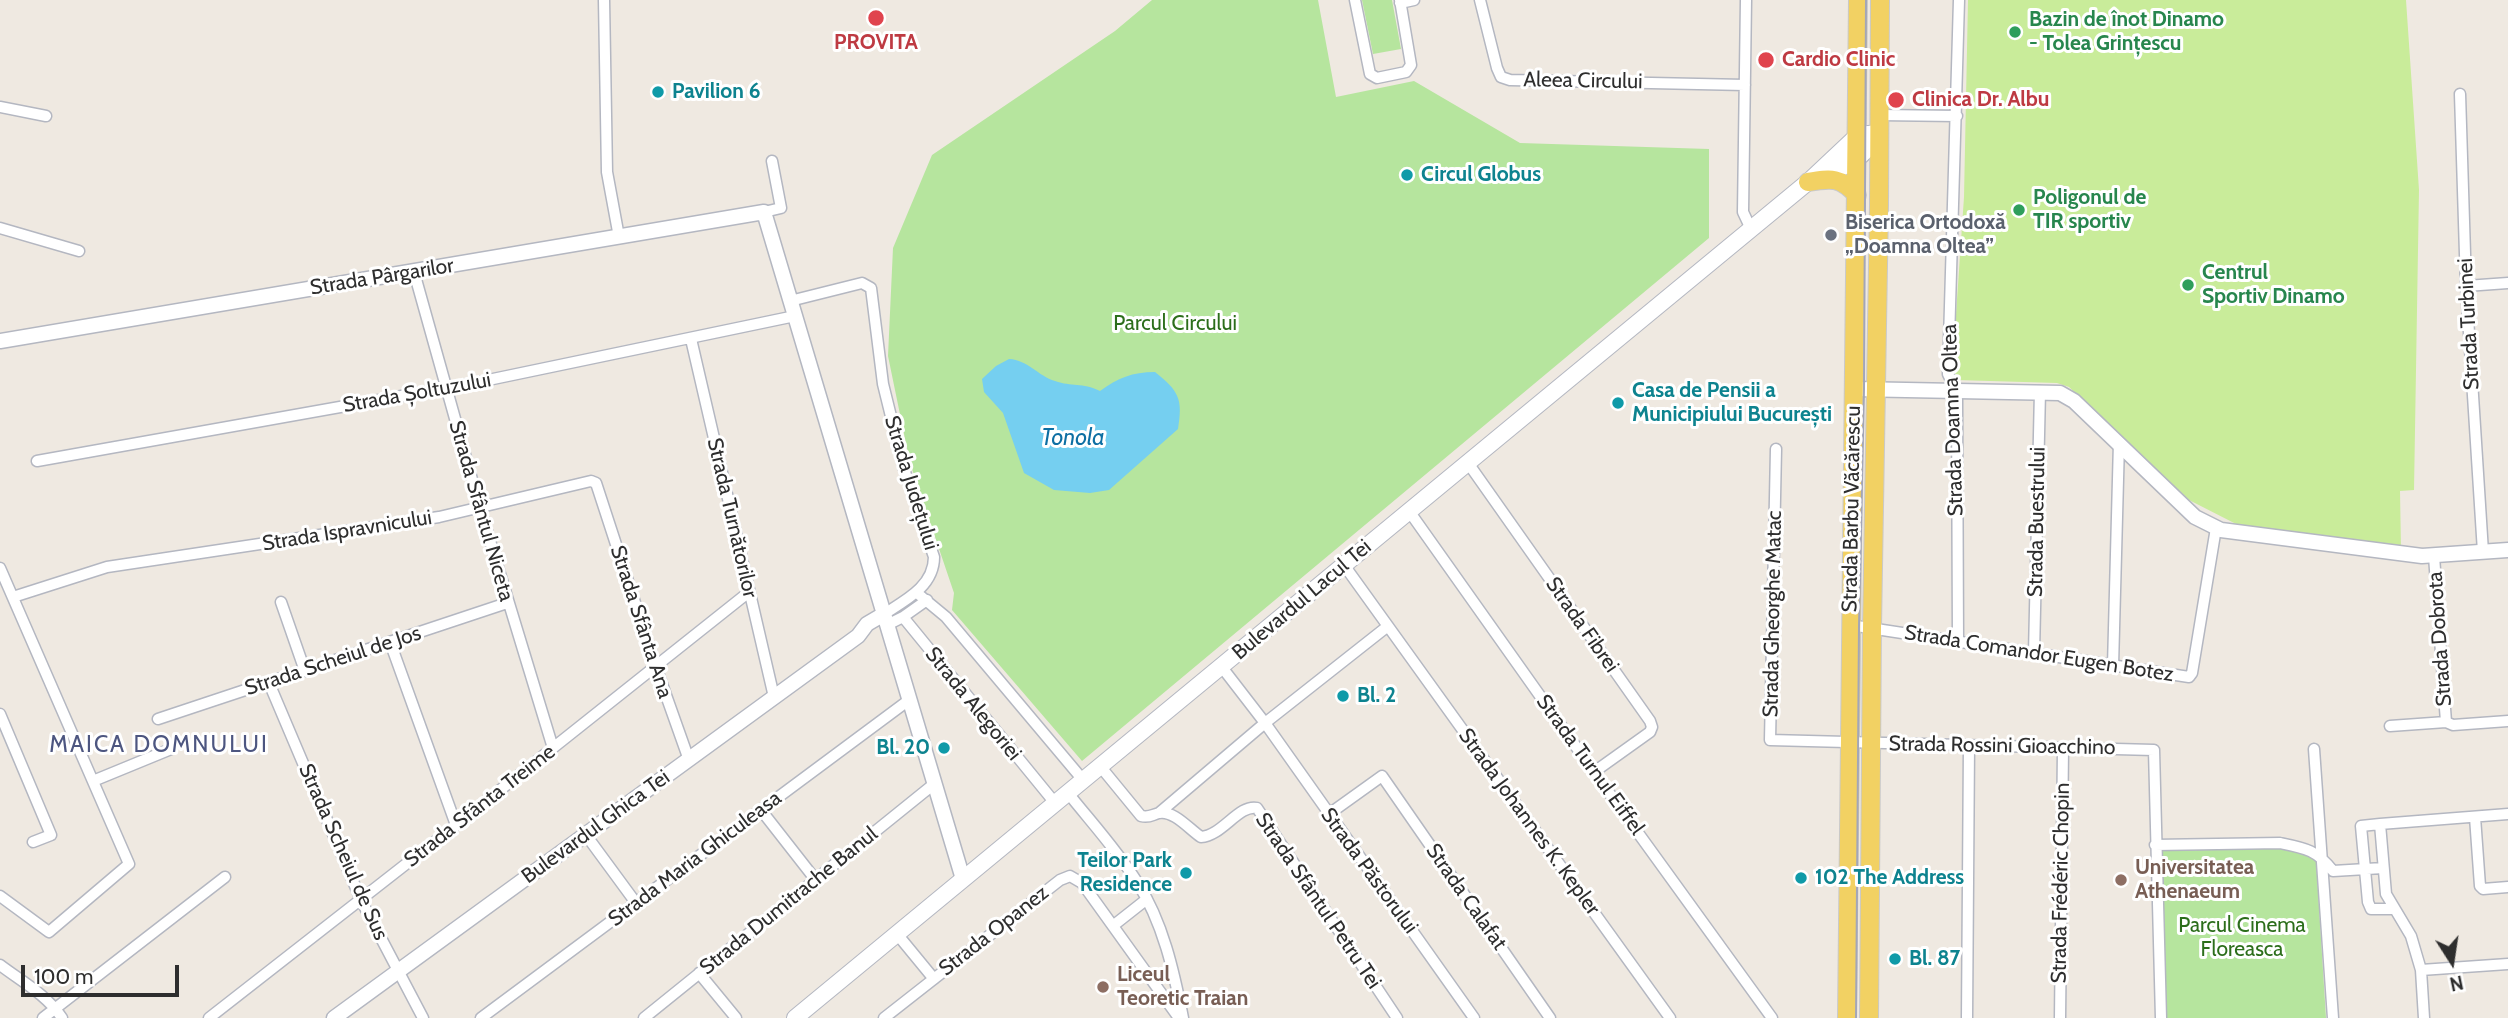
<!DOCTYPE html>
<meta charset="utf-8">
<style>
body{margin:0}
#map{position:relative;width:2508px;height:1018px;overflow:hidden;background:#efe9e1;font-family:Cabin,sans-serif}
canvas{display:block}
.north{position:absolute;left:2417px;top:927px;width:70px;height:70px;-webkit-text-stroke:5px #fff;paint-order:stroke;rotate:168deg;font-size:19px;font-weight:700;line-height:28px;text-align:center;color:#2e2e2e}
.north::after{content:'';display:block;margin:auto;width:24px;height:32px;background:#2e2e2e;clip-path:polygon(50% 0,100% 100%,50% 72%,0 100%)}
.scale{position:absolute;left:21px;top:965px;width:158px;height:32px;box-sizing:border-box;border:4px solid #2e2e2e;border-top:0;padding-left:9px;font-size:21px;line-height:24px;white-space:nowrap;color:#2e2e2e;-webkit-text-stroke:5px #fff;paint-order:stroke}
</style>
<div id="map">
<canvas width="2508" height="1018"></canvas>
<div class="north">N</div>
<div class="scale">100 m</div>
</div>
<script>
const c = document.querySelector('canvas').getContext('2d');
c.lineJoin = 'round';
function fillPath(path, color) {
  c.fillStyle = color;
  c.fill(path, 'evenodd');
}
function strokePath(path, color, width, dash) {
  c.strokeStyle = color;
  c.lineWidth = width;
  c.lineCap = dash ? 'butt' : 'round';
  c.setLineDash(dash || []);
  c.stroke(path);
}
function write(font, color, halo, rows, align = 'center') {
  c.font = font + ' Cabin,sans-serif';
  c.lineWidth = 6;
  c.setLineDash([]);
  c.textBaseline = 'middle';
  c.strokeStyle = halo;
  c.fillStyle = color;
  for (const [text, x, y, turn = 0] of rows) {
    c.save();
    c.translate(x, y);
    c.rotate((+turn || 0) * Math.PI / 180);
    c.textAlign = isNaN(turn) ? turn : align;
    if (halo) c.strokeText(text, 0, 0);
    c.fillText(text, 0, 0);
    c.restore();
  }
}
fillPath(new Path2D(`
 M1152,0H1318L1336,97L1414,81L1520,143L1709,149V238L1082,761L952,610L954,593L910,463L888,356L893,248L932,155L1115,31Z
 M1362,0H1392L1401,49L1373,54Z
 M2277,848L2291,850L2316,859L2326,1018H2165L2161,851Z`), '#b6e59e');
fillPath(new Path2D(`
 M1968,0H2406L2419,190L2414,490L2400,491L2401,550L2238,525L2189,500L2069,387L2057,383L1956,380L1952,373L1964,197Z`), '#c9ec9a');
fillPath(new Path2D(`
 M1009,359C1028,360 1038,376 1055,381C1072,387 1082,382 1100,391C1118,378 1132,372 1155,372C1179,391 1183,399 1178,429L1109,490L1090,493L1054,490L1024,473L1003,413L984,392L982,379L996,366Z`), '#75cff0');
const minor = new Path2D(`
 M604,0L607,172L619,237
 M1355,0L1370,74L1377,78L1406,72L1411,65L1400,0
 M1480,0L1497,68L1501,77L1510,80L1745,85
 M1746,0L1743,212L1751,229
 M1400,3L1414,0
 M2460,94L2466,286L2483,552
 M0,107L46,116
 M1879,115L1957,116
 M764,212L781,208L772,161
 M0,228L79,251
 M414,272L480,508L553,748
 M2466,286L2508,283
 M790,301L862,283L871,288L883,384L904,469L934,557C934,586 906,600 884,614
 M691,339L774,697
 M1776,449L1770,740L2154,750L2161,1018
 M37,461L469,384L795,316
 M1468,463L1650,721L1652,727L1650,732L1594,772
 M1409,511L1594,772L1772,1018
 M2434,556L2446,722
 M1344,565L1670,1018
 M0,568L129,864L49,932L0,896
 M917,593L946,617L1083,780
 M13,597L107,567L439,517L591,481L596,483L656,667L689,760
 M281,602L305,671
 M903,617L927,600
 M887,625L903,617L1055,803
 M1850,625L2189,677L2192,673L2216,528
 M1958,641L1957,400L1956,390L1948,374L1959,0
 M390,642L456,825
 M2034,653L2040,391
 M1221,666L1265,723L1474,1018
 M2113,666L2119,442
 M269,683L361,900L423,1018
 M0,714L51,835L33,842
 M158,719L507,603
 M2390,726L2446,722L2453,725L2508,721
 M2314,749L2333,1018
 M1100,766L1141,816C1150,818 1151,815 1159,813C1174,810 1190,830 1201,837C1222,836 1239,804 1257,808L1397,1018
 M93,781L171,749
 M1068,793C1091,822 1117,850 1137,882C1163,922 1174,972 1183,1018
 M761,810L815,879
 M1159,813L1265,723L1388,626
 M1329,814L1382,776L1550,1018
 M2475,817L2480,886L2483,889L2508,887
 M2380,824L2361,826L2368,902L2371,909H2394
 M586,835L636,903
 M2155,845L2280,843C2305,848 2317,850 2333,871L2383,868
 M1114,925L1147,899
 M897,934L934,979
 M0,965C21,981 47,995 62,1018
 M2421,970L2508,964
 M699,973L736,1018
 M43,1018L225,877
 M209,1018L456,825L749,592
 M481,1018L909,700
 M644,1018L934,784
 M884,1018L1060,880L1070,876L1082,883L1179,1018
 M1967,1018L1969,745
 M2060,1018L2063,748
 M2424,1018L2421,970L2411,936L2386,894L2380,824L2508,814`);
const tertiary = new Path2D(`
 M0,341L764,212L963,879
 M1855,389L2060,393L2074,401L2195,517L2221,530L2422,556L2508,550
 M334,1018L858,636L867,624L884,614`);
const secondary = new Path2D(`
 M795,1018L1808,182L1858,135L1879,133C1861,163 1845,166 1814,179`);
const primary = new Path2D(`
 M1808,182C1832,178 1840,177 1857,195
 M1847,1018L1858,0
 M1869,1018L1872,628L1879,205L1880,0`);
strokePath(minor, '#b4b7c1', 13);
strokePath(tertiary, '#b4b7c1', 17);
strokePath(secondary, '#b4b7c1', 18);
strokePath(primary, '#c9c9c9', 20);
strokePath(minor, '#fff', 10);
strokePath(tertiary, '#fff', 14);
strokePath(secondary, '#fff', 16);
strokePath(primary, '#f2d163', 18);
strokePath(new Path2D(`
 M1856,1018L1859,626L1864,389L1866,0`), '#a3a6b8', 2);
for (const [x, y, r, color] of [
 [876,18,9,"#e0444e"],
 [2015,32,7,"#2e9e5b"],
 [1766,60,9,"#e0444e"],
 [658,92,7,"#0f9aa8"],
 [1896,100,9,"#e0444e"],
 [1407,175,7,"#0f9aa8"],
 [2019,210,7,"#2e9e5b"],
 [1831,235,7,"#6b7280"],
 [2188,285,7,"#2e9e5b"],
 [1618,403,7,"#0f9aa8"],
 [1343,696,7,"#0f9aa8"],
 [944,748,7,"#0f9aa8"],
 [1186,873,7,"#0f9aa8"],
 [1801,878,7,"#0f9aa8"],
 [2121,880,7,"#8d6e63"],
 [1895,959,7,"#0f9aa8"],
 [1103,987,7,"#8d6e63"]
]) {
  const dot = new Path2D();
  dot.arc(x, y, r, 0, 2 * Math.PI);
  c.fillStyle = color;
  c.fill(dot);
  strokePath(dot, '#fff', 2.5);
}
write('bold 21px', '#27864d', '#fff', [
 ["Bazin de înot Dinamo",2029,20],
 ["- Tolea Grințescu",2029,44],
 ["Poligonul de",2033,198],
 ["TIR sportiv",2033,222],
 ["Centrul",2202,273],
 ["Sportiv Dinamo",2202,297]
], 'left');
write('bold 21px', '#be3a42', '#fff', [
 ["PROVITA",876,43,"center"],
 ["Cardio Clinic",1782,60],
 ["Clinica Dr. Albu",1912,100]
], 'left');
write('21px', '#2e2e2e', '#fff', [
 ["Aleea Circului",1583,81,1],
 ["Strada Pârgarilor",382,277,-9],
 ["Strada Turbinei",2469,324,-93],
 ["Strada Șoltuzului",417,393,-10],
 ["Strada Doamna Oltea",1953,420,-92],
 ["Strada Județului",911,483,73],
 ["Strada Barbu Văcărescu",1852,509,-89],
 ["Strada Sfântul Niceta",481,511,74],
 ["Strada Turnătorilor",732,518,77],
 ["Strada Buestrului",2037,522,-89],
 ["Strada Ispravnicului",347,531,-9],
 ["Bulevardul Lacul Tei",1302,600,-40],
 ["Strada Gheorghe Matac",1773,614,-89],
 ["Strada Sfânta Ana",641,622,72],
 ["Strada Fibrei",1582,625,55],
 ["Strada Dobrota",2440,639,-94],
 ["Strada Comandor Eugen Botez",2039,654,9],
 ["Strada Scheiul de Jos",333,661,-18],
 ["Strada Alegoriei",973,704,51],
 ["Strada Rossini Gioacchino",2002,746,1],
 ["Strada Turnul Eiffel",1590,765,54],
 ["Strada Sfânta Treime",480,806,-38],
 ["Strada Johannes K. Kepler",1529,822,54],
 ["Bulevardul Ghica Tei",596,827,-36],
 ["Strada Scheiul de Sus",343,852,66],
 ["Strada Maria Ghiculeasa",695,859,-37],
 ["Strada Păstorului",1369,871,54],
 ["Strada Frédéric Chopin",2061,883,-89],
 ["Strada Calafat",1466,897,55],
 ["Strada Dumitrache Banul",789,901,-39],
 ["Strada Sfântul Petru Tei",1318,901,56],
 ["Strada Opanez",994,931,-38]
]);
write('bold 21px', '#0d838f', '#fff', [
 ["Pavilion 6",672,92],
 ["Circul Globus",1421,175],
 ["Casa de Pensii a",1632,391],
 ["Municipiului București",1632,415],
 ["Bl. 2",1357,696],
 ["Bl. 20",930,748,"right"],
 ["Teilor Park",1172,861,"right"],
 ["Residence",1172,885,"right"],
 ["102 The Address",1815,878],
 ["Bl. 87",1909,959]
], 'left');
write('bold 21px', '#5b616d', '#fff', [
 ["Biserica Ortodoxă",1845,223],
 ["„Doamna Oltea”",1845,247]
], 'left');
write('21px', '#2c6e1b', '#fff', [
 ["Parcul Circului",1175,324],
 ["Parcul Cinema",2242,926],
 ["Floreasca",2242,950]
]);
write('bold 21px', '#785e54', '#fff', [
 ["Universitatea",2135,868],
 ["Athenaeum",2135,892],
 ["Liceul",1117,975],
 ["Teoretic Traian",1117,999]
], 'left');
write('italic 23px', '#0d6fa3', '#fff', [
 ["Tonola",1073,438]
]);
c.letterSpacing = '2px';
write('23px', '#4d5680', '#fff', [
 ["MAICA DOMNULUI",159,745]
]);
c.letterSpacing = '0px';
</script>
